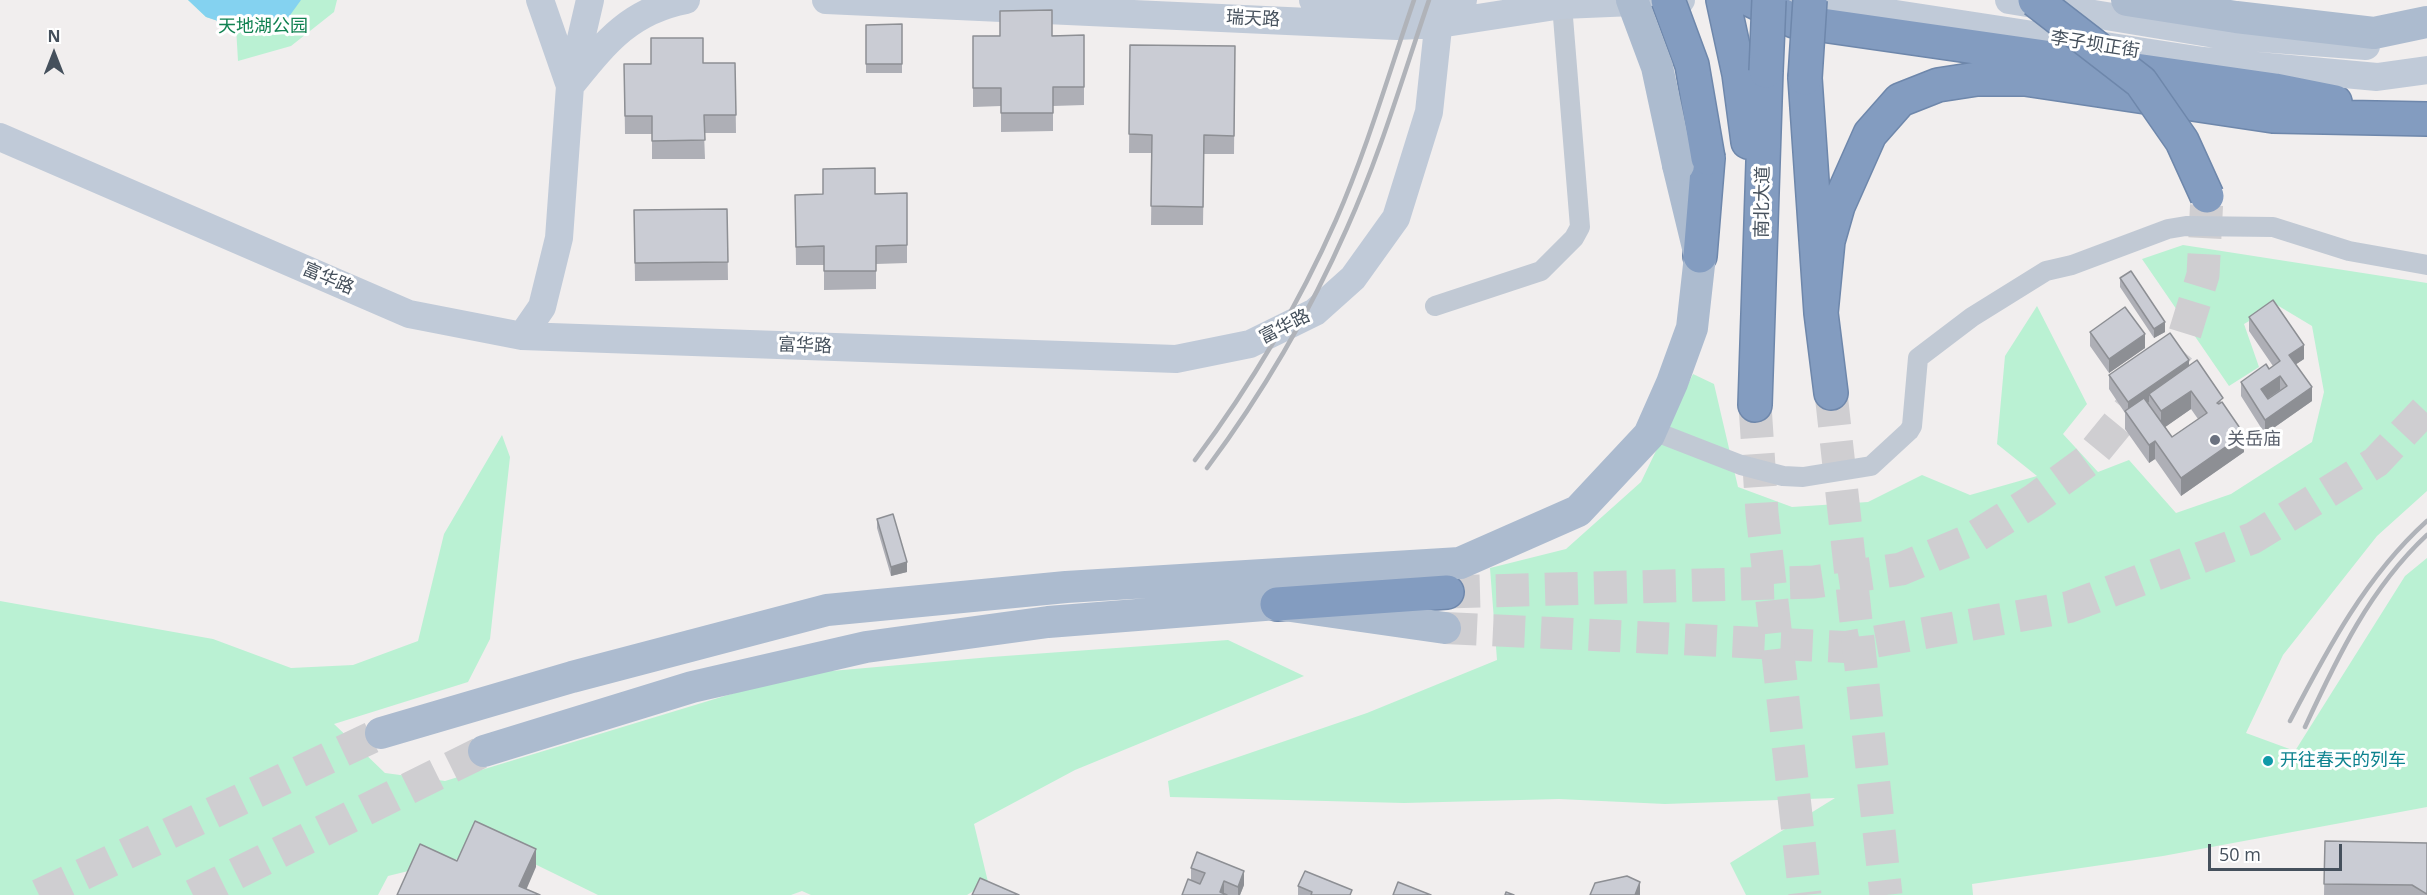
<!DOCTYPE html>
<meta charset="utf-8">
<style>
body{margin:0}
#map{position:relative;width:2427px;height:895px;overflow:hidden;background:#f1eeee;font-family:"Open Sans",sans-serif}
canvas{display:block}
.north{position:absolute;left:24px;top:24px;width:60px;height:60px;-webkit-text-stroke:4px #fff;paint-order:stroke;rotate:0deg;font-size:16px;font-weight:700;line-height:24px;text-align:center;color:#45505c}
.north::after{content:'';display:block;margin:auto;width:21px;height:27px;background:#45505c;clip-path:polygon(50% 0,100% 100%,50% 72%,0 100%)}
.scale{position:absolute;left:2208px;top:844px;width:134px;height:27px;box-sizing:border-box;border:3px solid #45505c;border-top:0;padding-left:8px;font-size:18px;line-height:21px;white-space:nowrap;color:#45505c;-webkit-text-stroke:4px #fff;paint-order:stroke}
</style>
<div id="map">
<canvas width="2427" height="895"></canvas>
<div class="north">N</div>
<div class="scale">50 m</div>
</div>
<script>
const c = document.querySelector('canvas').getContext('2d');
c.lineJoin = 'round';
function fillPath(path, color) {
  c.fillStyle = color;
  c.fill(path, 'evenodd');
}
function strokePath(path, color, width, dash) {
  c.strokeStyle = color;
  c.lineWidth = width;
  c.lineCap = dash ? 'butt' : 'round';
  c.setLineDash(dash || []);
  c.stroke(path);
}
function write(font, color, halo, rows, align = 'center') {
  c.font = font + ' "Open Sans","Noto Sans SC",sans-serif';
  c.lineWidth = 6;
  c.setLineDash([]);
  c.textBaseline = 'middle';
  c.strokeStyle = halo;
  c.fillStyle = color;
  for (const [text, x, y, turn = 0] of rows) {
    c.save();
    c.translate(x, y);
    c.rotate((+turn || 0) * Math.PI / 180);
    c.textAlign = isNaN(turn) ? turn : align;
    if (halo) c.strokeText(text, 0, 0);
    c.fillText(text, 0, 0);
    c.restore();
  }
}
fillPath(new Path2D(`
 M188,0H337L334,12L291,46L238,61L236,27L206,17Z
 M2183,245L2427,283V491L2377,536L2283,655L2246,733L2295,751L2405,576L2427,558V807L2163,856L1972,884L1973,895H1746L1730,863L1835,798L1665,804L1559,799L1404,803L1170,797L1168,781L1367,713L1497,660L1490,568L1566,549L1641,482L1693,374L1714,384L1738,487L1792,507L1868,502L1922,475L1970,495L2037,476L1997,444L2005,356L2037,306L2087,404L2063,434L2098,472L2129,460L2176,513L2231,494L2312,442L2324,392L2312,326L2277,305L2244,324L2259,367L2229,386L2142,259Z
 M502,435L510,457L490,639L468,682L334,724L385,773L445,781L797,674L991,657L1228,640L1304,676L1075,770L974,824L988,882L967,895H811L802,891L791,895H598L502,848L388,876L378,895H0V601L213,639L291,668L353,665L418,641L444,534Z`), '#baf1d3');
fillPath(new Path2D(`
 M188,0H301L288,18L266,30L236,27L206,17Z`), '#84d2f0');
strokePath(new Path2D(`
 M1445,628L1846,647L2069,607L2253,538L2376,462L2427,408
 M39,895L381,733
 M193,895L484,751`), '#cfced1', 32, [32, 16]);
strokePath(new Path2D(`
 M1831,393L1886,895
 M1755,405L1762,513L1805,895
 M1447,592L1814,582L1901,569L1970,540L2034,500L2087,461L2181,346L2203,275L2207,196`), '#cfced1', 33, [33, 16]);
const highway = new Path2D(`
 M1723,0L1739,74L1748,142
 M1751,0L1794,21L2275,90L2335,102
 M1805,78L1821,313L1831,393
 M1700,256L1708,158
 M1821,313L1828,241L1838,206L1870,134L1900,100L1938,85L1977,79H2025L2273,116L2427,119
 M1755,405L1766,71
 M1277,604L1447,592`);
strokePath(highway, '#6e87ab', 36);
strokePath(new Path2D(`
 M1435,306L1541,271L1574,238L1580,227L1562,5
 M1651,430L1741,465L1783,476L1803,477L1871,466L1909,431L1912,426L1918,358L1972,317L2046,271L2072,265L2168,229L2186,226L2273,227L2349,251L2427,265`), '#c1c9d4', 20);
strokePath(new Path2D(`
 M540,0L570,86C605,43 629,11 686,0
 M826,0L1397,26L1439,24L1562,5L1681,0
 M1313,0C1362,2 1414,9 1463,0
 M2009,0L2221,35L2366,46
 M1788,1L1843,6L2203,61L2377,77L2427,70
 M0,137L409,314L522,336L1176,359L1250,344L1315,312L1353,278L1396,218L1429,112L1441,0
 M522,336L542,307L559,238L570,86L590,0`), '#c0cad8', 28);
strokePath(new Path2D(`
 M2127,0L2236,17L2374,33L2427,22
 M381,733L572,677L827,610L1066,587L1460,563L1578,511L1649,435L1672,383L1692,328L1700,256L1678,165
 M484,751L692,687L866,647L1048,622L1277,604L1445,628`), '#acbbcf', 32);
strokePath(highway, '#839cc0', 33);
strokePath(new Path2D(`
 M1195,460C1251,385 1298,306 1336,220C1367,149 1389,73 1414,0
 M1207,468C1263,393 1309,314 1347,228C1380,155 1403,76 1429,0
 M2290,721C2328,648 2366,576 2427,521
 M2305,727C2337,658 2370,588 2427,535`), '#b0b3b9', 4.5);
const highwayBridge = new Path2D(`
 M1668,0L1692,65L1708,158
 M2035,0L2141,82L2182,141L2207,196
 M1766,71L1769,0
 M1805,78L1810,0`);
strokePath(highwayBridge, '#6e87ab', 36, []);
strokePath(new Path2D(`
 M1632,0L1657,67L1678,165`), '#acbbcf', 32);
strokePath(highwayBridge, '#839cc0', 33);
fillPath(new Path2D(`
 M902,24V73H866V25Z
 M1084,35V105L1053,106V131L1001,132V106L973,107V36Z
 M1130,45L1235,46L1234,154H1204L1203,225H1151L1152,153H1129Z
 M735,63L736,133H704L705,159H652V134H625L624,64Z
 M907,193V263L876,264V289L824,290V265H796L795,195Z
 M727,209L728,280L635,281L634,210Z
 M2120,278L2165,332L2154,338L2120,287Z
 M2249,317L2304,359L2296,364L2312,401L2265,434L2241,396V382L2269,369L2273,366L2249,331Z
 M2090,332L2145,348L2109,373L2090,346Z
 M2189,366L2223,404L2244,452L2181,496L2155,459L2149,463L2125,429V413L2109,389V375ZM2191,409L2198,419L2172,437L2165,427Z
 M877,519L907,572L891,576L877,528Z
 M2325,841L2427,843V895H2324Z
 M1191,868L1244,885L1240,895H1182L1191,880Z
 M1298,886L1352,895H1298Z`), '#aeafb6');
fillPath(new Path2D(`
 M2165,322V332L2154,338V329Z
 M2145,334V348L2109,373V359Z
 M2304,345V359L2289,369V355Z
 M2189,360V374L2149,394V402L2129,416L2128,414V402Z
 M2280,376V390L2261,403V389Z
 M2312,387V401L2265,434V420Z
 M2191,391V409L2161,430V411Z
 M2244,434V452L2181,496V478Z
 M2155,441V459L2149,463V445Z
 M907,562V572L891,576V567Z
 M536,849V867L524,895L519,886Z
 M1244,871V885L1240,895H1238V887Z
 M1224,881V895L1220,892Z
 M1640,882V895H1635Z`), '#8d8f94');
const building = new Path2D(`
 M1052,10V36L1084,35V87H1053V113H1001V88H973V36H1000V11Z
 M902,24V64H866V25Z
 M651,38H703V63H735L736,115H704L705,140L652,141V116H625L624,64H651Z
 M1130,45L1235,46L1234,136L1204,135L1203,207L1151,206L1152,135L1129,134Z
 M875,168V194L907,193V245L876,246V271H824V246L796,247L795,195L823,194V169Z
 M727,209L728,262L635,263L634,210Z
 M2131,271L2165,322L2154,329L2120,278Z
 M2273,300L2304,345L2289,355L2312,387L2265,420L2241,382L2266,364L2269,369L2280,361L2249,317ZM2280,376L2287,386L2268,399L2261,389Z
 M2125,307L2145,334L2109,359L2090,332Z
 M2170,333L2189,360L2128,402L2109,375Z
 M2197,360L2223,398L2217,403L2219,404L2222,402L2244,434L2181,478L2155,441L2149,445L2125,411L2144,398L2172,437L2207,413L2191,391L2161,411L2149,394Z
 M893,514L907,562L891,567L877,519Z
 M475,821L536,849L519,886L540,895H397L420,844L457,861Z
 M2325,841L2427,843V894L2412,885L2324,884Z
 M1197,852L1244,871L1238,887L1224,881L1220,892L1227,895H1182L1188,879L1200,884L1205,873L1191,868Z
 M1305,871L1352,890L1350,895H1311L1312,892L1298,886Z
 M1627,876L1640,882L1635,895H1590L1595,883Z
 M980,878L1019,895H972Z
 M1398,882L1431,895H1393Z
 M1506,892L1514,895H1505Z`);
fillPath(building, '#caccd4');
strokePath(building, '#8d8f94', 1.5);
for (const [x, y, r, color] of [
 [2215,440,6,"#6b7280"],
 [2268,761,6,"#0f9aa8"]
]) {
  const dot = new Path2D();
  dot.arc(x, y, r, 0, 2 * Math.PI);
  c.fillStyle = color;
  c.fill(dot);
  strokePath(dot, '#fff', 2);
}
write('18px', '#45505c', '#fff', [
 ["瑞天路",1253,19,3],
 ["李子坝正街",2095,45,9],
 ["南北大道",1763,202,-89],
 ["富华路",328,279,23],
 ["富华路",1285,327,-27],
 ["富华路",805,346,2]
]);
write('18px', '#128252', '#fff', [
 ["天地湖公园",263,27]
]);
write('18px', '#5b616d', '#fff', [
 ["关岳庙",2227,440]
], 'left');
write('18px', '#0d838f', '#fff', [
 ["开往春天的列车",2280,761]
], 'left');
</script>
